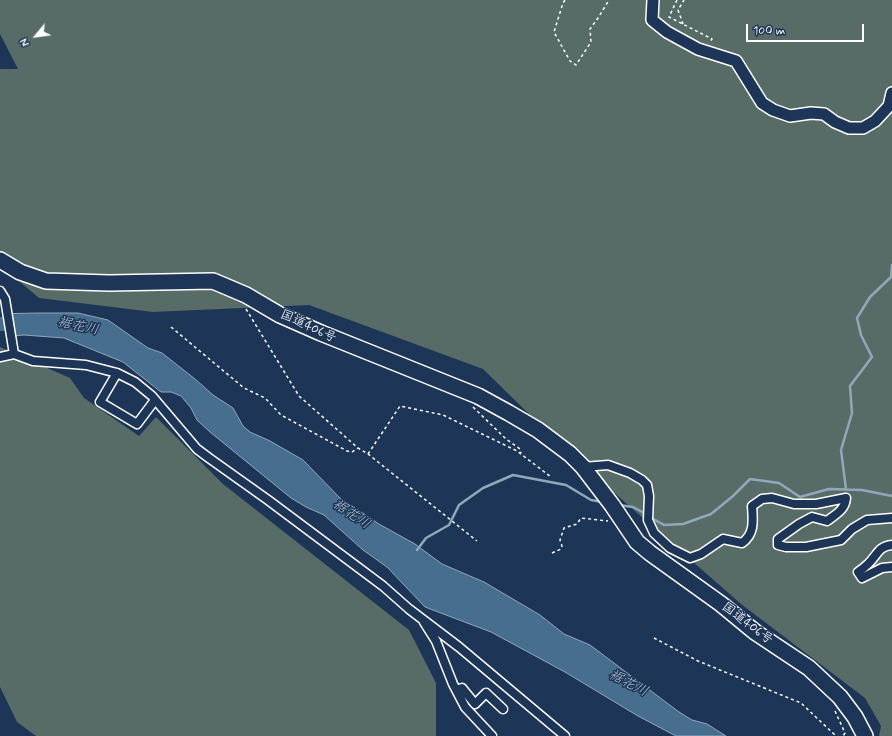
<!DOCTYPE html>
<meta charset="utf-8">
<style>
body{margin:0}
#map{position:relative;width:892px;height:736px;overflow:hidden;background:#1d3557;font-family:Mynerve,sans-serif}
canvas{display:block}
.north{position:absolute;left:16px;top:16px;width:40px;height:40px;-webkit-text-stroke:3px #1d3557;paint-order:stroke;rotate:241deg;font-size:11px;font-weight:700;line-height:16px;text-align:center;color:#fff}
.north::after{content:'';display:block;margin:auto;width:14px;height:18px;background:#fff;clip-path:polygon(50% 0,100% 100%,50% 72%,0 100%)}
.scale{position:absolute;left:746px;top:24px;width:118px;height:18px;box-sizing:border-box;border:2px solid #fff;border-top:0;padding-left:5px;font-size:12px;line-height:14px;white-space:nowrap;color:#fff;-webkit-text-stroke:3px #1d3557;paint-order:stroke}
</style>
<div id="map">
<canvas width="892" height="736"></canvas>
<div class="north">N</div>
<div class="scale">100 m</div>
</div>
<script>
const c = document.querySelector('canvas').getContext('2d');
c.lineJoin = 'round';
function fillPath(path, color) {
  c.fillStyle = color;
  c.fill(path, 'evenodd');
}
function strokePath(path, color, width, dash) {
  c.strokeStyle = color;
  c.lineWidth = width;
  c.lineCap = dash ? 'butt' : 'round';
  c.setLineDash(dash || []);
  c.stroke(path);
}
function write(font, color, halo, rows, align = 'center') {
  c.font = font + ' Mynerve,"Klee One",sans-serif';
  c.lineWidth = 3;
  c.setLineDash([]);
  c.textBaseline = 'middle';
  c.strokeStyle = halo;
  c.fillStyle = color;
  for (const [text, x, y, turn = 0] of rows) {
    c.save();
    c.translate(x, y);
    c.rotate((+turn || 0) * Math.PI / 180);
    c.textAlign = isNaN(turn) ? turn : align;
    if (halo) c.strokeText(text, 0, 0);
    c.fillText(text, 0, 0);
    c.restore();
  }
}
fillPath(new Path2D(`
 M0,0H892V736H879L881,726L865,698L741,604L570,454L483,369L309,305L153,312L39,298L0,265V69H18L0,34Z
 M0,347L70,378L84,398L139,436L156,417L223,484L409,630L436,683V736H36L17,722L0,687Z`), '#576c67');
const water = new Path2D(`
 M38,313H78L108,320L148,348L162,353L195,379L213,395L233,408L243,426L250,432L270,441L303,460L340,498L379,524L415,544L442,564L484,582L540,615L564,634L590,645L679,712L692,720L707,724L726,736H676L638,716L565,672L491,632L425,607L387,567L363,550L324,515L306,507L291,498L210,432L197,420L191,408L181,396L171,392H161L123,362L64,338L24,335L14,336L10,314Z`);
fillPath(water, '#476e8e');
strokePath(water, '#91a8bb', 1);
strokePath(new Path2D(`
 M846,489L841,450L852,413L850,386L872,357L861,335L857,318L870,297L891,277L892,265
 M619,505L633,507L646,514
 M650,517L664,525L683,524L711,514L733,496L750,479L779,483L800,497L829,489L862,490L892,496
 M417,550L426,538L449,525L459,505L483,488L513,475L566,485L591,500L602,502`), '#91a8bb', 2.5);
strokePath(new Path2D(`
 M0,324L24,323`), '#476e8e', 14);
const street = new Path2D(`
 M0,291L5,299L14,354
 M0,357L14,354L33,361L86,365L117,373L135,382L152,396L197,449L209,458L268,500L383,586L409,609L459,647L565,736
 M117,373L100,402L137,424L155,400
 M583,467L608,465L630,473L642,480L647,485L649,496L648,520L654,533L670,548L690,558L701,554L723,539L742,543C755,534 753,520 752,506L762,499L772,498L794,504H816L846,498C845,510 836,514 827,521L812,517L799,524L778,539V545L786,547H806L841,540L852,529L867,520L892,518
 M892,545C878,546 877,556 868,564C865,567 861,570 858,572L862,578L882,568L892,567
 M424,622L436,641L453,684L465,707L492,736
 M457,690L462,688L475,704L486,693L503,709`);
const secondary = new Path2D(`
 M653,0L652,20L667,32L698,49L736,61L762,103L773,110L790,116L811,113L824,114L835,122L849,128H863L875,121L889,106L892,93`);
const highway = new Path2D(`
 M0,260L20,272L46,281L109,283L213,281L246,295L280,315L321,333L478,396L509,413L538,430L570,454L583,467L612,505L637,542L650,553L721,604L755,632L809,668L840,697L855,717L865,736`);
strokePath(street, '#fff', 11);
strokePath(secondary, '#fff', 14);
strokePath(highway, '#fff', 18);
strokePath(new Path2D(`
 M565,0L563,3L554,32L570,61L576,65L591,42L590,29L598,18L609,0
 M677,0L669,17L712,39L709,43
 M683,24L678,10L684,0
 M246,309L299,396L358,448L368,454L477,541
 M171,327L244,388L265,398L281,415L347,451L352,452L358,448
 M473,407L506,439L520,449L521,453
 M368,454L400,406L443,415L517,451L551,477
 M552,553L561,549L562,546L560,540L564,528L577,524L581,518L608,521
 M654,638L698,661L801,703L836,736
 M835,711L845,733L843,736`), '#fff', 1.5, [3, 3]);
strokePath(street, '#1d3557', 8);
strokePath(secondary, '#1d3557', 11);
strokePath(highway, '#1d3557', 15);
write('13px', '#fff', '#1d3557', [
 ["国道406号",308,327,25],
 ["国道406号",747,624,37]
]);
write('italic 14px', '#b5c5d2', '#1d3557', [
 ["裾花川",78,327,12],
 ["裾花川",351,515,34],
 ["裾花川",628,684,27]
]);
</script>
